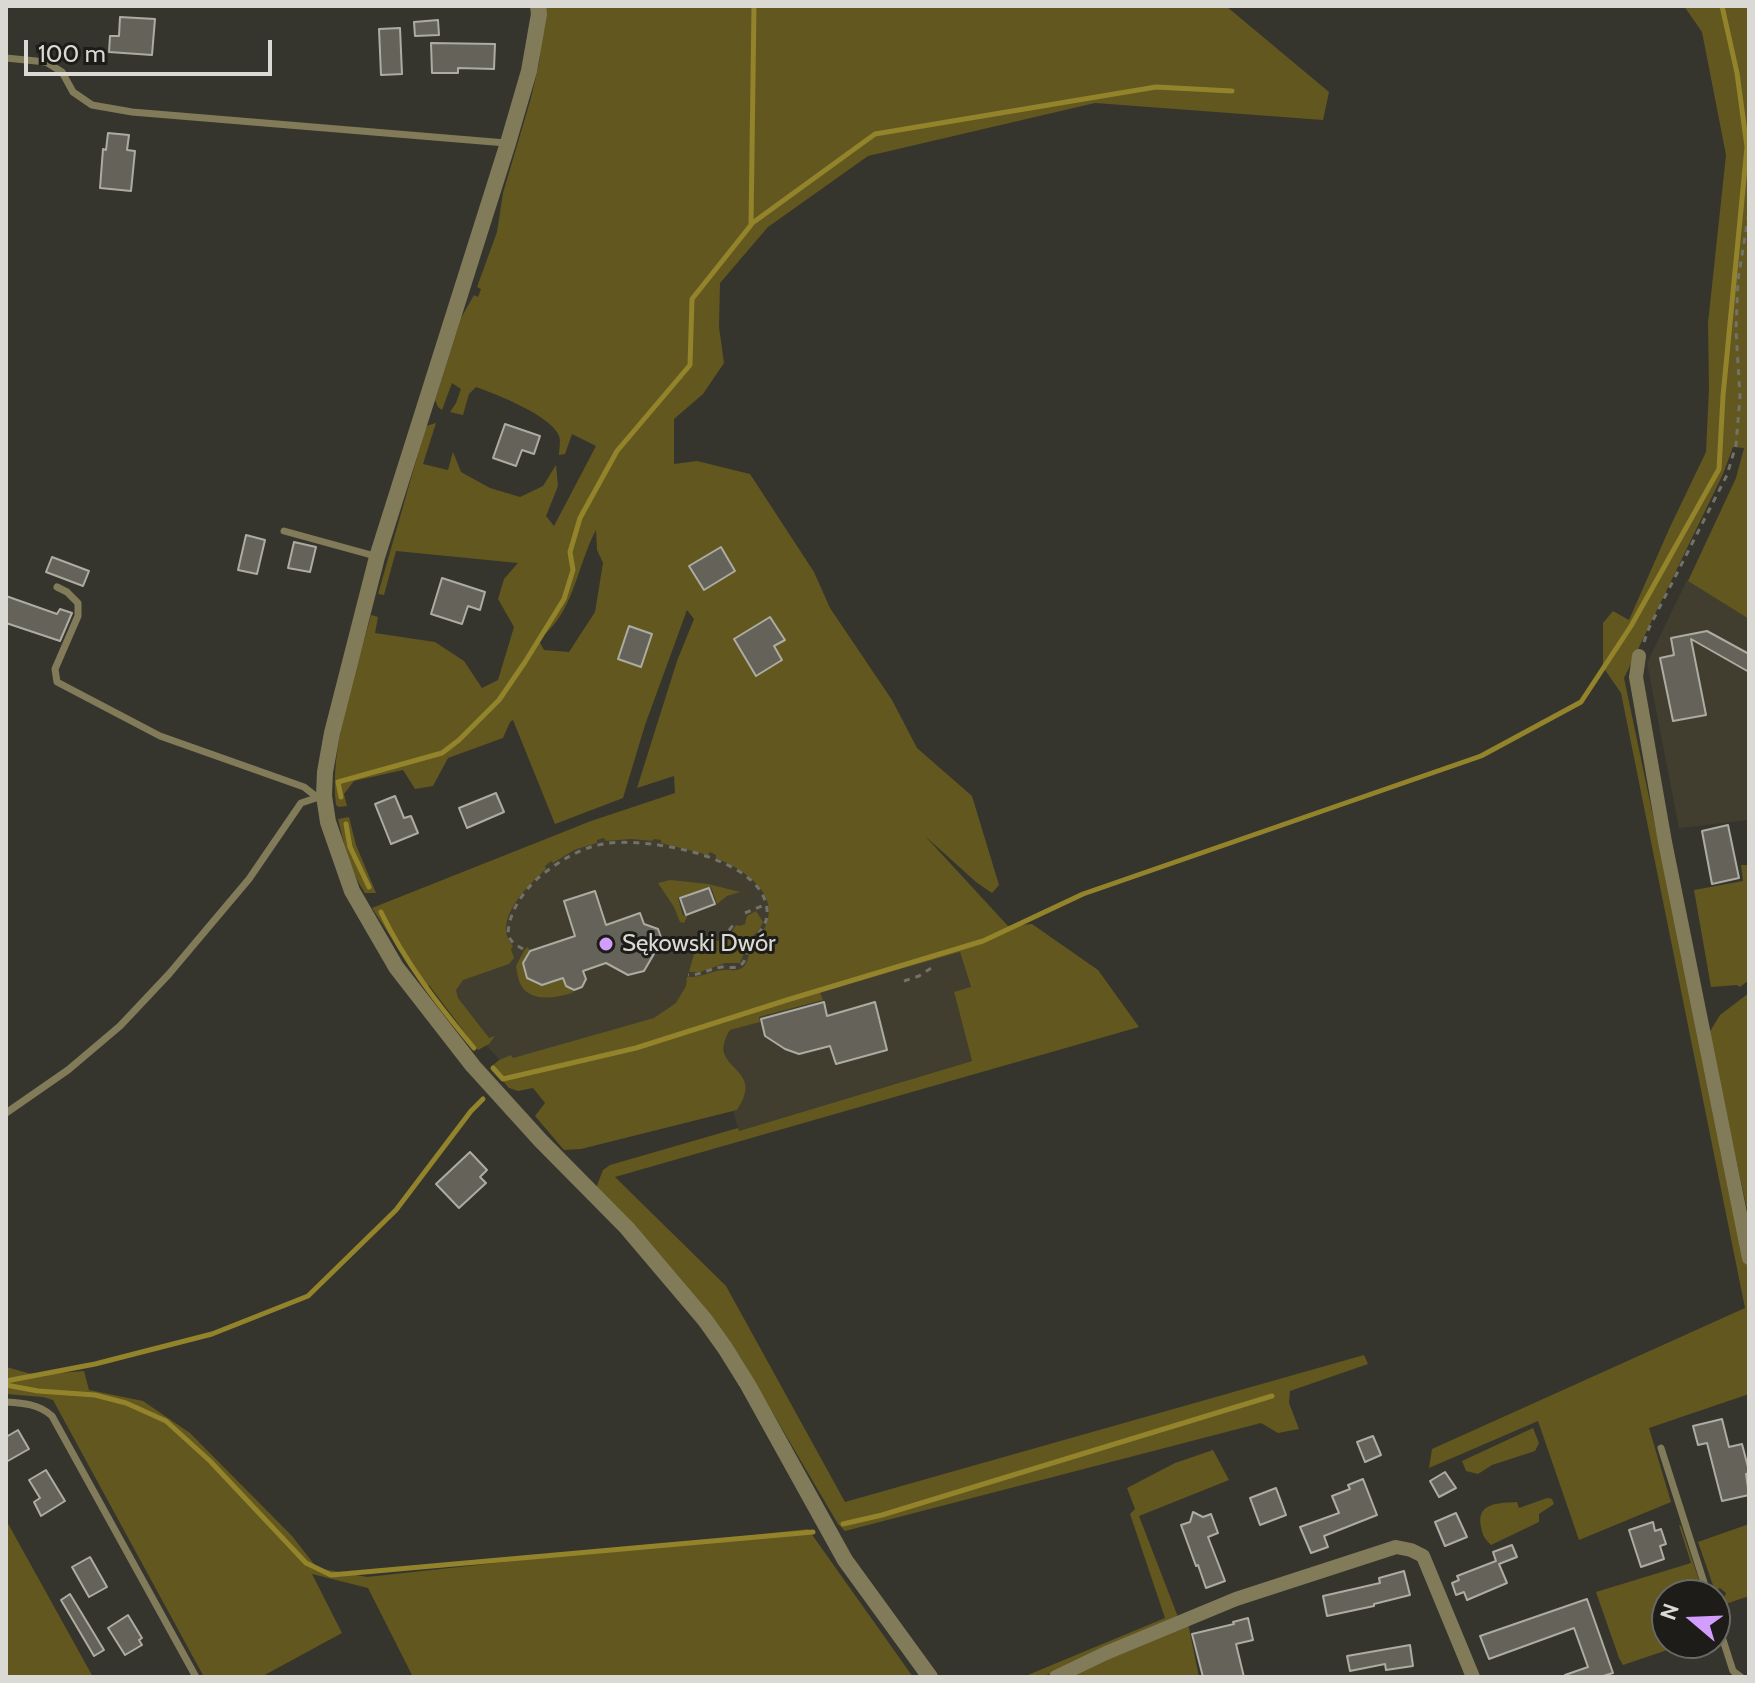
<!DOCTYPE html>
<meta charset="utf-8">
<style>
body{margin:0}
#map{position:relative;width:1755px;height:1683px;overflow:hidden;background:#36352d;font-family:Cabin,sans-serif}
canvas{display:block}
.frame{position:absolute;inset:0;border:8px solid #dad9d4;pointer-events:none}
.north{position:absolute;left:1651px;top:1579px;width:80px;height:80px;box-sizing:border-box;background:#1d1c19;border:2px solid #696864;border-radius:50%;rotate:289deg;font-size:22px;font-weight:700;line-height:32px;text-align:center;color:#dad9d4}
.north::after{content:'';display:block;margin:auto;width:28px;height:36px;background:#d29dfd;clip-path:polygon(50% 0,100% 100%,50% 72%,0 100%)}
.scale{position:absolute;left:24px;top:40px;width:248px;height:36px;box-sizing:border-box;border:4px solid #dad9d4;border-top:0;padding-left:10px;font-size:24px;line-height:28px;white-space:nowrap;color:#dad9d4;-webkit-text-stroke:6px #1d1c19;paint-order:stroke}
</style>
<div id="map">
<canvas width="1755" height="1683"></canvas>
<div class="frame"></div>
<div class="north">N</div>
<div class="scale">100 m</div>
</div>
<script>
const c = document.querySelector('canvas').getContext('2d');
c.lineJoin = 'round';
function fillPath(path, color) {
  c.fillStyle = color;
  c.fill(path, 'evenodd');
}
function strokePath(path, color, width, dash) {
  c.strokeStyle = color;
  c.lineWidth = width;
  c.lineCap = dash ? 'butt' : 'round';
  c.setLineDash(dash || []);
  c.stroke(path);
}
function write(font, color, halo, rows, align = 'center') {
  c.font = font + ' Cabin,sans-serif';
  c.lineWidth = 6;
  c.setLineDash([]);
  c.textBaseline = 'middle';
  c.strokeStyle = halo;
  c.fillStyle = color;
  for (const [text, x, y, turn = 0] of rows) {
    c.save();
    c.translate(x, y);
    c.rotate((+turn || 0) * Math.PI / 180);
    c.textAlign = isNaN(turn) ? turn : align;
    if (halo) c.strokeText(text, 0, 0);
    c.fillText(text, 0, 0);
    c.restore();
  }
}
fillPath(new Path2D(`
 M1687,580L1749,619V820L1679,828L1647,663Z
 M684,818L1008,926L509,1070L485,1044L445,980L476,870Z
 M960,952L971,988L954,993L972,1061L739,1131L733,1111L737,1110L744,1078L731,1065L725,1057L724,1040L730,1030L759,1022V1017L823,1000L819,992Z`), '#413e30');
fillPath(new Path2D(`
 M545,6H1226L1329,92L1323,120L1095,103L868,156L768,227L720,283L719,327L724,363L703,394L674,419V464L697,461L750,474L814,572L830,608L892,700L917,748L972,796L999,885L992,893L976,882L925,836L1008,926L1032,924L1098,970L1139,1027L615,1177L726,1286L845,1502L1364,1355L1368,1364L1290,1391L1289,1403L1299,1429L1278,1433L1261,1423L845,1531L838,1524L741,1359L596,1188L603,1170L610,1165L738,1128L739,1131L972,1061L954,992L971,987L960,952L820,992L823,1000L759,1017L760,1022L730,1030C704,1072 768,1064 737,1110L581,1149L564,1150L535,1116L545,1103L533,1088L518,1091L509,1088L491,1067L499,1060L511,1055L513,1058L654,1018L676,1003L686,986L687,977C702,978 710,971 723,970C730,969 736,972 742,968C749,963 748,953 752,946C756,939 763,933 766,925C780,892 741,868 716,858V855L710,852L708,855L661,843V840L654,839L652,841L631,839L606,841L604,838L597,840V843L574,850L553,863L551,861L545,866L546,869C528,885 491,921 513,946L511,949L514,958L509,964L463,980L456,990L458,998L489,1038L495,1036L489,1044L478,1050L429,985L424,988L372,908L591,821L675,793L674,776L637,788L677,661L694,619L687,610L645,725L623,798L555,824L513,720L510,722L503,738L448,758L433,786L415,789L403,770L354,781L344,794L347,806L339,807L336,805C329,746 356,672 371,615L378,617L375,633L435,642L464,661L482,688L498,680L514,627L498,599L504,579L518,563L396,551L384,595L378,594L426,426L436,423L423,464L448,470L453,452L461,472L490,488L520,497L543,486L556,465L558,486L546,516L554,526L596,446L572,434L565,454L559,455C559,450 561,441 559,436C552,416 496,394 476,387L469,394L463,415L450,412L456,403L461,389L452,383L442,410L438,407L435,400L461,318L474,295L478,297L481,289L477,287L497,232L503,193L531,98L539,63ZM596,530L597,550L603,563L595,612L569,652L544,650L538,639C573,617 577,565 596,530Z
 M1684,6H1749V619L1688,581L1736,478L1744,448L1733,447L1723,474L1624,678L1749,1273V1394L1649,1428L1671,1502L1579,1540L1538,1421L1429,1468L1432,1449L1745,1308L1621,693L1603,667V623L1613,611L1629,620L1670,527L1706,452L1709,388L1708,323L1726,155L1702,32Z
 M349,817L356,845L376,893H365C350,871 344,844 338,819Z
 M1741,865H1749V980L1740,987L1737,985L1711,987L1694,890L1743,881Z
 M670,880L708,884L740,892L727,896L717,904L711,887L678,898L683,916L686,915L687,917L684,923L680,922L674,907L658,883Z
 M756,911L763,922L759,930L750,939L740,963H725L700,972H689L695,950L708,937L717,941L727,939L736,925L740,926L745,924L747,916Z
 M528,947L530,951L563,978L566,986L574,992C559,998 530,1003 521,985C518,980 517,972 516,966L525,949Z
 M1749,993V1219L1709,1033L1720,1015Z
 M6,1367L35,1375L84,1371L89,1390L143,1401L190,1433L292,1536L317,1568L367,1577L808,1529L913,1677H413L368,1588L312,1574L342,1633L261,1677H204L53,1400L43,1397L6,1394Z
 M1533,1428L1539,1443L1535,1451L1492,1465L1478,1474L1466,1471L1462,1461Z
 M1213,1450L1229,1480L1139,1516L1178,1617L1042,1677H1023L1165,1618L1130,1514L1135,1509L1127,1488L1175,1463Z
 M1547,1498L1552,1499L1554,1504L1539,1514V1522L1491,1545C1484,1538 1483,1536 1481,1527C1476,1503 1497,1503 1517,1502L1519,1508Z
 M6,1520L93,1677H6Z
 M1749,1524V1596L1720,1606L1726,1593L1720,1588L1715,1591L1698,1542Z
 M1679,1525L1681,1526L1704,1595H1667V1643H1688L1623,1665L1619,1658L1596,1592L1691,1563Z
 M1188,1623L1199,1677H1067Z`), '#61571f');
strokePath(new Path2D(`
 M751,224L875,134L1156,87L1232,91
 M341,797L338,782L442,753L459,740L499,700L525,662L564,599L573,570L570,552L580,518L617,451L690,365L692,299L751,225L754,6
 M346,824L350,847L369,887
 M381,912C404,961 439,1006 474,1048
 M493,1068L503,1079L636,1048L787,1000L983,941L1083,894L1481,756L1581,702L1631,626L1719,469L1723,396L1747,147L1737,73L1722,6
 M6,1381L95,1364L212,1334L308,1296L396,1210L471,1111L483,1099
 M6,1385L38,1391L95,1395L126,1403L166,1421L210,1461L306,1563L331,1575L813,1532
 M843,1524L882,1515L1272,1396`), '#93832b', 5);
const building = new Path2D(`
 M120,17L155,19L152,55L109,52L110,36H119Z
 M438,20L439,35L415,36L414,22Z
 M400,28L402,74L381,75L379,29Z
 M431,43L495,44L494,69L458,68V73H432Z
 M108,133L129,135L127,150L135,151L131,191L100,188L103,149L106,150Z
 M505,424L540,436L534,454L522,450L516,466L493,458Z
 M246,535L265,540L257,574L238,570Z
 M294,542L316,547L310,572L288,568Z
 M721,547L735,571L704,590L689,566Z
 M52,557L89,571L83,586L46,572Z
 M442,578L485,592L480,610L468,606L462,624L431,614Z
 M6,596L57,614L60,609L72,613L60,641L6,623Z
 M770,617L785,640L774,646L782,660L756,676L734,639Z
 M629,626L652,634L641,667L618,659Z
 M1707,631L1749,654V672L1691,639L1706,715L1673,721L1660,658L1674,655L1671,638Z
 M496,793L504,812L467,828L459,808Z
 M395,796L404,818L411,816L418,833L391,844L375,804Z
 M1728,825L1739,878L1712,884L1702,831Z
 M709,888L715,904L686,915L680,898Z
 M595,891L606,925L640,913L644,924L658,929L662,940L644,971L628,975L606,963L583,971L586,979L582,987L574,990L566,986L563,978L542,985L527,978L523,963L530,951L575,936L564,901Z
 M824,1002L827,1016L875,1002L887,1050L836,1064L830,1046L799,1054L785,1049L765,1036L761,1019Z
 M470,1152L487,1170L480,1177L486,1183L459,1208L436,1184Z
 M1722,1419L1729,1447L1742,1444L1749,1471V1473L1746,1474L1749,1495L1722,1501L1707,1443L1698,1445L1693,1426Z
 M18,1430L29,1449L6,1462V1437Z
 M1373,1436L1381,1455L1365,1462L1357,1442Z
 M46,1470L65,1501L41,1516L34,1502L40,1498L29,1480Z
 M1445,1472L1456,1488L1439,1497L1430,1481Z
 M1363,1479L1377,1515L1324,1536L1328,1547L1311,1553L1300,1527L1339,1513L1332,1496L1350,1489L1348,1485Z
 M1276,1488L1286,1515L1260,1525L1250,1498Z
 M1193,1512L1203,1517L1211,1514L1218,1533L1208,1537L1225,1581L1206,1588L1198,1565L1196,1566L1181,1525L1190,1522Z
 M1456,1513L1467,1537L1445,1546L1435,1522Z
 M1653,1522L1655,1531L1661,1529L1666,1544L1660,1546L1664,1559L1641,1567L1629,1530Z
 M1512,1545L1517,1557L1499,1564L1507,1583L1467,1600L1464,1592L1456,1595L1452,1583L1459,1580L1457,1576L1496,1561L1493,1552Z
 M90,1557L107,1587L89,1597L72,1567Z
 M1404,1571L1410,1595L1374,1604V1606L1327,1616L1323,1596L1380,1583L1379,1578Z
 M70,1594L104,1650L94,1656L61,1600Z
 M1587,1599L1613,1673L1600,1677H1565V1675L1588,1667L1574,1628L1489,1659L1480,1636Z
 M128,1615L142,1638L139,1640L142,1645L125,1655L108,1628Z
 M1248,1618L1253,1640L1236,1644L1244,1677H1203L1192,1634L1234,1624L1233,1622Z
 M1410,1645L1413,1666L1386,1670L1385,1664L1350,1671L1347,1656Z`);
fillPath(building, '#646259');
strokePath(building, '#adaca2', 2);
strokePath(new Path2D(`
 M1644,642L1649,628L1727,475L1736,445L1740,397L1736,330L1738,280L1749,212
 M745,913L764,905
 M709,935L723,938L734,924
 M523,949L513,943L508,936C508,913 522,893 538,878C558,862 577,849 603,844C644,836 772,857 767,916C766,927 757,934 751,943C747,949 747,960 741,965C736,969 729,967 723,967C709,968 703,975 688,975
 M904,981L919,976L933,967`), '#72716a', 3, [6, 6]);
strokePath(new Path2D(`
 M6,58L46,62L62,72L73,92L92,105L132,112L506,143
 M284,531L375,556
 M57,587L67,592L78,603V616L55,669L57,682L160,736L304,787L318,798
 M6,1113L68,1070L120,1026L169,974L249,879L301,803L322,796
 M6,1402C23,1403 39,1404 52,1416L196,1677
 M1661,1448L1708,1595
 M1715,1615L1733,1671L1741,1677`), '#827b5a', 7);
strokePath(new Path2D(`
 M1639,656L1636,677L1665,842L1749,1258
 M1056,1677L1106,1653L1236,1599L1396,1547L1411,1550L1423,1556L1473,1677`), '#827b5a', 14);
strokePath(new Path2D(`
 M538,6L539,14L529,71L508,143L377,557L332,733L325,772L324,796L328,822L352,891L396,967L473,1066L541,1141L627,1228L705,1320L725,1348L748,1385L845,1560L930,1677`), '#827b5a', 16);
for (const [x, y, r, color] of [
 [606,944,8,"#d29dfd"]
]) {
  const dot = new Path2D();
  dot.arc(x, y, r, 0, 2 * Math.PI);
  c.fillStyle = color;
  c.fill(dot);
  strokePath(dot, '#1d1c19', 3);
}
write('24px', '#dad9d4', '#1d1c19', [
 ["Sękowski Dwór",622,944]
], 'left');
</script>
